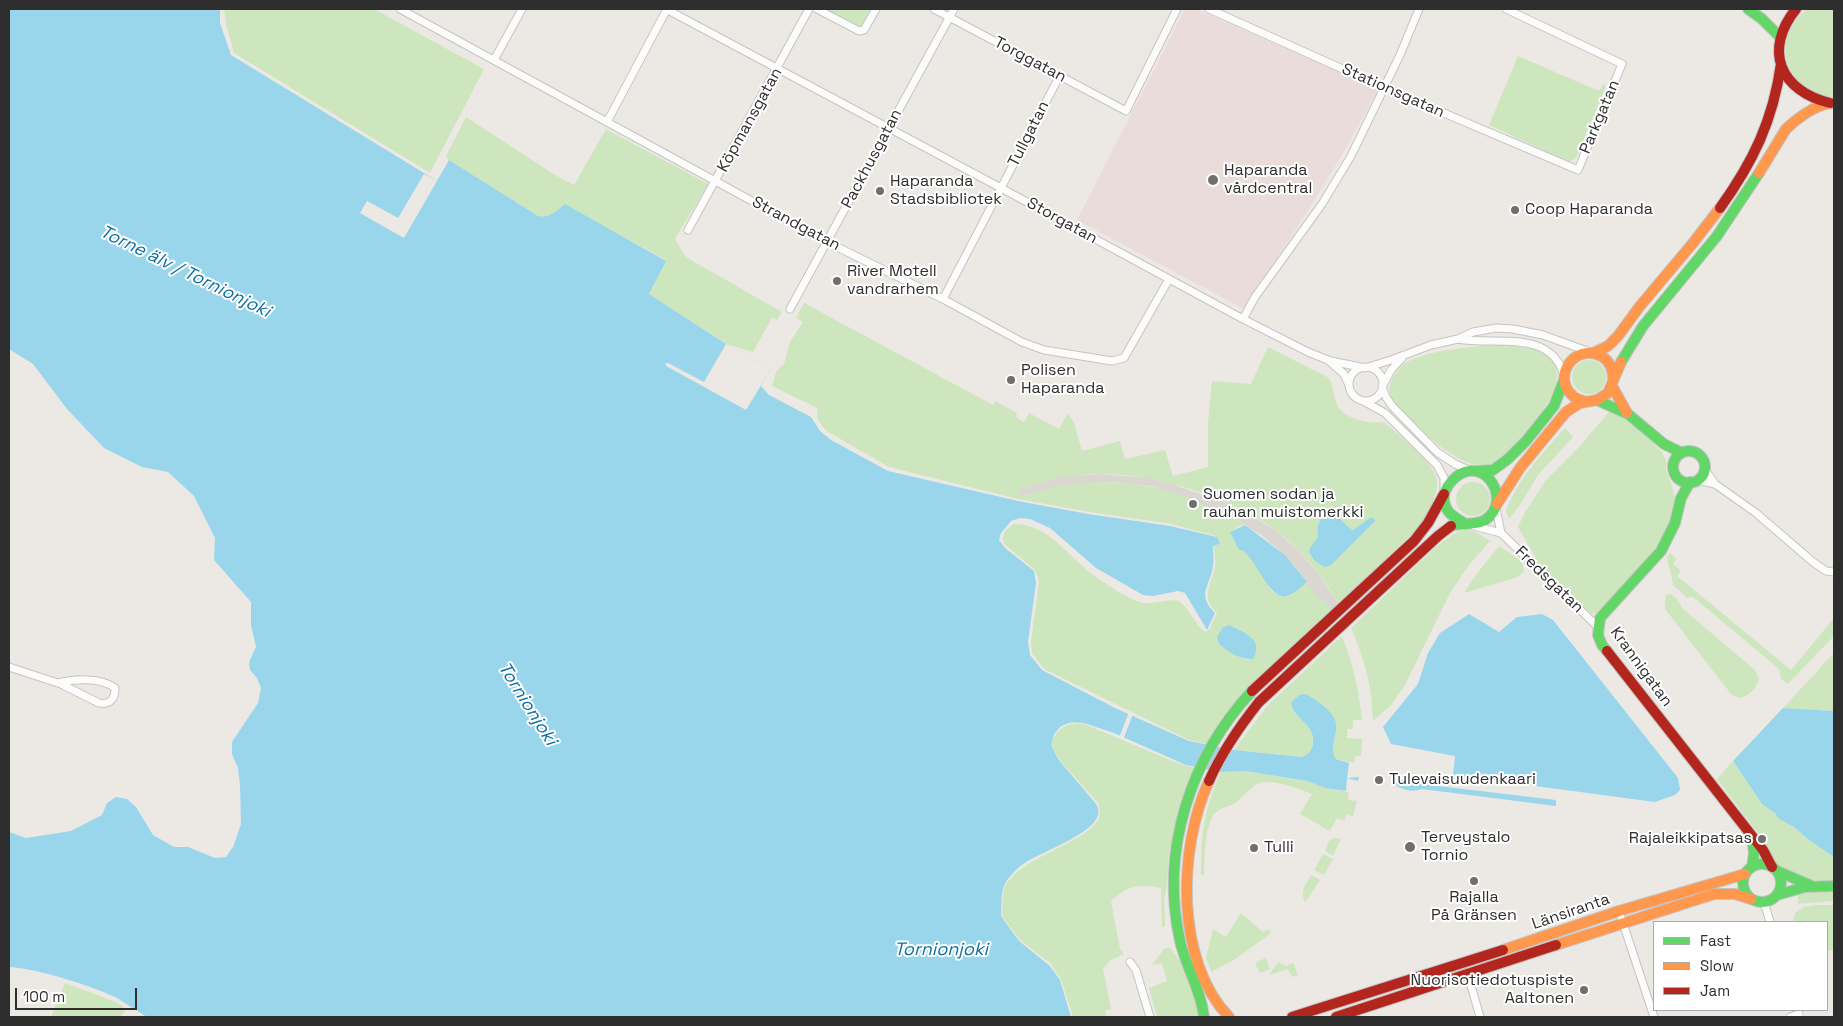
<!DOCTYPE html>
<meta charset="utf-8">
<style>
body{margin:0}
#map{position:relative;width:1843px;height:1026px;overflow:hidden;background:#ece8e4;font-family:"Space Grotesk",sans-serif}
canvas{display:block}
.frame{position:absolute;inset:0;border:10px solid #2e2e2e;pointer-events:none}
.legend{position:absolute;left:1653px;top:921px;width:175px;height:90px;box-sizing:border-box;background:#fff;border:1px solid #ababab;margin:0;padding:6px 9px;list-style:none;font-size:15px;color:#2e2e2e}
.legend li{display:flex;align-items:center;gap:10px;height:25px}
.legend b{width:25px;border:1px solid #ababab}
.scale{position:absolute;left:15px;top:988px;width:122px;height:22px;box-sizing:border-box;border:2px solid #2e2e2e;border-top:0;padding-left:6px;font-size:15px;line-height:18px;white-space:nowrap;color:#2e2e2e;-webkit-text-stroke:4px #fff;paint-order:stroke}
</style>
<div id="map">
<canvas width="1843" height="1026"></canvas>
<div class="frame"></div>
<ul class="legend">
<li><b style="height:6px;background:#63d668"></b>Fast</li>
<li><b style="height:6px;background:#ff974d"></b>Slow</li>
<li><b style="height:6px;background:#b3261e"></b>Jam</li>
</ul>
<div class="scale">100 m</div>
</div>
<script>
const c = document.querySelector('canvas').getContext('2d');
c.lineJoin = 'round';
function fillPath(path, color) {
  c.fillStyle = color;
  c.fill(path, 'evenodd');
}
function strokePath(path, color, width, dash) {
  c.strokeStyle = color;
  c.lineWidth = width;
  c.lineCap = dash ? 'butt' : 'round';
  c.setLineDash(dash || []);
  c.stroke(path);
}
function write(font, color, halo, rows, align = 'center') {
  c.font = font + ' "Space Grotesk",sans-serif';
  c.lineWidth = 4;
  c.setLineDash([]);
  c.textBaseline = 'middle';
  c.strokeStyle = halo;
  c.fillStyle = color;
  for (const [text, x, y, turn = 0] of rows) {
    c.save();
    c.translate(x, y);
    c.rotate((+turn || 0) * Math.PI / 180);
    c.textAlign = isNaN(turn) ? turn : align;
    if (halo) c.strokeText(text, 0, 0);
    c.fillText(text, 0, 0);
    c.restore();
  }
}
fillPath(new Path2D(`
 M1185,9H1196L1378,89L1345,150L1309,209L1244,309L1077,220Z`), '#e9dcdb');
fillPath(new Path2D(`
 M224,9H374L484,69L430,173L234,53L226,24Z
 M823,9H871L863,23L859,27Z
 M1808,9H1834V97C1786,97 1767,35 1808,9Z
 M1518,56L1599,91L1603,84L1606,86L1576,158L1569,162L1489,125Z
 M466,117L555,175L574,185L606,129L708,184L675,239L685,256L691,260L782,312L777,320L772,318L753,352L726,344L649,294L666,260L565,205C556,212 550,218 538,216L449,160L446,156Z
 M804,303L993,405L995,401L1017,413L1016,417L1024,422L1029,413L1059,429L1068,413L1074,423L1082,451L1120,441L1125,459L1165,450L1173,476L1208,467V423L1212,381L1251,384L1268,347L1329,378C1334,387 1333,396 1337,405C1343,419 1370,424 1384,422C1397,434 1438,464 1437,483C1437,499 1427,516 1417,529L1339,604C1326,582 1309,560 1290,542C1244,501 1162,474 1101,474C1073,474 1046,481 1019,489L1022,496C1034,493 1046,489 1059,486C1123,474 1191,490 1245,525L1239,526L1230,532L1240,549L1246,552L1252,559L1272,591L1277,595L1289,596L1307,582L1320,601L1324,599L1331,611L1206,744L1189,740L1044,669L1032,653L1031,642L1039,581L1035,570L1004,544C1001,534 1006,528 1015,524C1049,525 1065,553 1088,571C1097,578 1133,603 1144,603C1154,604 1170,598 1178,601C1189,606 1194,625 1206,632L1210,628L1217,613C1200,597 1211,586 1215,567C1216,560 1214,553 1214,546L1220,544L1216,536L1172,524L1089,512L1018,499L889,467L825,430L818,420L817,408L772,386L777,370L784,364L790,342L803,322L796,318ZM1230,626C1245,632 1256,635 1255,654L1247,660L1237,655L1218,642Z
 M1496,345C1511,346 1531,346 1544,354C1576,372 1541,415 1526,431C1516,443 1505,459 1490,464C1464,473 1425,434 1408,417C1403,413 1396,407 1392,401C1389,394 1389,386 1392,379C1395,374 1399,368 1404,364C1424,350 1472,347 1496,345Z
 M1572 377a17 17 0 1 1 34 0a17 17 0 1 1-34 0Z
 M1610,411C1628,419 1656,440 1665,458C1667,462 1666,465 1666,469C1668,479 1674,488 1675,499C1678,538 1621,586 1596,613L1592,614L1579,604L1538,562L1518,527L1524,514L1546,480L1579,447Z
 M1565,428L1573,437L1538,475L1520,505L1509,519L1506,511C1518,479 1542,453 1565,428Z
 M1456 499a17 17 0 1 1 34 0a17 17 0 1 1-34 0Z
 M1462,530L1474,531L1490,541L1468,566L1449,595L1405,685L1391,705L1373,721C1372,685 1365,661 1351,628L1436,547L1452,535Z
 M1499,546L1522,561L1524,572L1518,577L1464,593L1475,576Z
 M1670,553L1677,559L1673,564L1681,571L1677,576L1791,670L1834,618V636L1788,684L1781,679L1779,669L1693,597L1687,598L1673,585C1672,575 1668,567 1667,557Z
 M1671,594L1677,599L1683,609L1755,670L1759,678C1756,689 1751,695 1739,698L1731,694L1665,609V600L1666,595Z
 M1342,636C1353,664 1359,690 1362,720H1353V729H1347V738L1362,739L1361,756H1355L1354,763L1336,759L1333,755V747L1292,709C1302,720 1317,730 1312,746C1311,751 1306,755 1301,757L1234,750L1268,705Z
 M1834,653V711L1783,708Z
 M961,669L1084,723C1069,722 1056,724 1052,741C1059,726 1068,723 1084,724L1175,762L1194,768L1182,801L1169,853L1167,885L1164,900L1165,927H1162L1161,888C1137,884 1129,885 1111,901L1120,949L1124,954L1111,960L1103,969L1111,1009L1105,1011L1107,1017H1073L1061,979L1051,964L1020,940L1002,916C1003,907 1002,893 1005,885C1007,882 1011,879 1013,876C1033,854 1088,841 1099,818C1101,813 1099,809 1098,803L1059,759L1051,745L1058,759L1096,804C1098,808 1099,811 1098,815C1093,832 1052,849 1037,856Z
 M1733,761L1762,804L1775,813L1780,819L1794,827L1809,840L1834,857V884H1812L1798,879L1797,874L1789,873L1778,866L1758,833L1717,779Z
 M1246,771L1307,781L1325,788L1349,792L1348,800L1357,801L1353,817L1347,814L1344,821L1337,818L1330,831L1300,814L1312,794C1299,789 1267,776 1255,785C1248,790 1243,798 1235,803C1227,808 1217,808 1212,817C1204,834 1205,856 1204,875H1201C1201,833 1204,810 1221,772Z
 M1333,838L1341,839L1333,856L1325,851L1329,841Z
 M1323,854L1333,859L1324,875L1314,870Z
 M1311,875L1320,880L1305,903C1300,891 1305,885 1311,875Z
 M1834,887V901L1798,904V891Z
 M1816,905H1834V950L1827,951V922H1793L1795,913L1804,907Z
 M1241,913L1263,932L1268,929L1271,933L1234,960L1211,972L1206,958L1213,929L1226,937Z
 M1165,948H1170L1182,963L1200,1017H1157L1149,988L1167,981L1162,963L1152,965Z
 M1266,958L1270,969L1260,973L1255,964L1258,961Z
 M1278,962L1286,966L1293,963L1298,975L1292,977L1288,969L1269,975Z
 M65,983L116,1002L126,1009L121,1017H51Z`), '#cee6be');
fillPath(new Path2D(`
 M1100,474L1149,478L1172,484L1229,504L1252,516L1276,531L1297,549L1317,572L1339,604L1331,611L1324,600L1320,601L1297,569L1285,555L1261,535L1234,518L1185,496L1150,486L1115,482H1096L1059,486L1022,496L1019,489L1061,477Z`), '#dad6d2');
fillPath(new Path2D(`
 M9,9H220V23L231,55L437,181L449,160L538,216C550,218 556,212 565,204L666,261L649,294L726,344L771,369L761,386L769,395L811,417L820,431L831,440L888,471L1018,501L1088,514L1170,526L1217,537L1220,544L1213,546C1213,552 1214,560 1213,566C1210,587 1196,594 1215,613L1207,630L1185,593L1178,591L1153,596L1143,595L1096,568L1050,528L1030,519L1020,518L1011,521L1001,533L999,540L1005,548L1034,571L1036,583L1028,642L1030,655L1042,670L1115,708L1189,741L1234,750L1301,757C1308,755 1312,750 1313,743C1315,723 1294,720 1291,703L1299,695L1306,694C1316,700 1335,712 1336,724C1337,737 1329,748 1336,759L1349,763L1347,778L1359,777L1358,781L1347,778L1346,791L1325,788L1307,781L1246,771L1221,772L1186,765L1114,733L1084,723L1071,722L1061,726L1054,734L1051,745L1058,759L1096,804C1098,808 1099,811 1098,815C1094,833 1044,851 1028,861C1019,866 1011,874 1006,882C1000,890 1002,907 1001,916L1019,941L1050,966L1060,980L1071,1017H147C137,1011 127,1004 117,998C90,985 39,969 9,967V832L26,838L71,831L102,815L107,803L116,797L127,799L136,807L153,835L174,847H188L215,858L226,857L233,847L241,824L240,785L238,768L232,754V742L258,703L261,688L257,678L250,670L249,662L256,647L251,625V602L214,560L215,538L194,496L168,472L142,467L104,448L67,409L33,364L9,349Z
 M1331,512C1340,515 1344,526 1353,530L1370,518H1374L1375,521L1330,566L1324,567L1314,560L1309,552L1310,548L1318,537C1317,524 1318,519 1331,512Z
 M1245,525L1285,555L1307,582C1301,587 1294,594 1287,596C1269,601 1257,559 1242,550H1239L1230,532Z
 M1469,614L1499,632L1517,617L1542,614L1553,620L1678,778L1680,790L1675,795L1655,802L1453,775L1455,756L1391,744L1383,727L1418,684L1428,653L1440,633Z
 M1229,625C1246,633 1264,640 1253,659C1241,660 1225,651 1218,642L1217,637L1222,628Z
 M1783,708L1834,711V857L1809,840L1794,827L1779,819L1775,813L1762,804L1733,761Z
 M1403,779L1413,781L1421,784L1556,800V806L1422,789C1411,792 1405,791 1395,785L1396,781Z`), '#99d6ec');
fillPath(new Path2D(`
 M424,174L437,181L404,238L360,213L367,201L398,218Z
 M726,344L771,369L746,410L666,366V363H668L704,382Z
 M1129,712L1133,714L1123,740L1119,738Z`), '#ece8e4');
const street = new Path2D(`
 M400,9L827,242L943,299L1022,342L1044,350L1112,361L1124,358L1169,279
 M666,9L1001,188L1243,319L1308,352L1328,360L1344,374L1349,385
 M817,9L859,31L864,30L876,9
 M934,9L1126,111L1177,9
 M1209,9L1385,88L1578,170L1622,64L1506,9
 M494,60L522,9
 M607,122L667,9
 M688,230L809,9
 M943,299L1060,75
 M790,309L954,9
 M1243,319L1255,297L1322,204L1351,156L1400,55L1419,9
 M1458,339C1494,346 1550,328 1564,375
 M1402,358L1391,370L1382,387L1386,397L1392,406L1437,452L1455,464L1469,470
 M1331,361L1365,368L1391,360L1431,345L1458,339L1473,332L1496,328L1513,329L1543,335L1587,351
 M1349 384a17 17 0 1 1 34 0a17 17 0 1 1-34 0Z
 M1363,401L1385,413L1437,465L1444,478V489
 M1704,468L1715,484L1756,513L1813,562L1826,571L1834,572
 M1697,480L1715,484
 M1474,526L1501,533L1496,508
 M1501,533L1597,626
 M9,667L61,684L99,703C110,705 115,699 115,688C100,677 75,679 58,683
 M1764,902L1770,922
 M1619,911L1654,1017
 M1130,962L1136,970L1150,1017
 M1468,975L1480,1017
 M1790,1017L1799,1014`);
const fast = new Path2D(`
 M1748,9L1762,19L1780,37
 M1621,362L1643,326L1717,236L1759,173
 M1597,400L1628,414L1664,444L1682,453
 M1673 467a16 16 0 1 1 32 0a16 16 0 1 1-32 0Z
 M1477,471L1493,470L1508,459L1526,441L1554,406L1564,380
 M1451,526C1462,522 1475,526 1485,520C1513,502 1486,454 1456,477C1450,482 1445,489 1444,496C1443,512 1454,517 1466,524
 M1607,651L1602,645L1598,635L1600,618L1661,551L1675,523L1681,498L1690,482
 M1752,838L1754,853L1752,867
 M1743 883a19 19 0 1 1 38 0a19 19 0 1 1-38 0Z
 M1777,871L1810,885
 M1777,895L1805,887L1834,886
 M1204,1017C1201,990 1186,967 1180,941C1160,851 1190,758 1252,691`);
const slow = new Path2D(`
 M1759,173L1786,129C1798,118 1817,103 1834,103
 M1593,353L1608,346L1618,336L1640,306L1693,243L1720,208
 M1612,386L1627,413
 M1586,402C1581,400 1575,399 1572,395C1552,377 1574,343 1601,356C1610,361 1613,369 1613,379
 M1497,504L1520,468L1566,412L1580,403L1597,400L1608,393L1621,362
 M1209,781C1178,848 1175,961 1229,1017
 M1556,945L1714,894H1735L1751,899
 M1503,950L1619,911L1745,874`);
const jam = new Path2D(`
 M1796,9C1763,50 1780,91 1830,103
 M1720,208C1753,162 1773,121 1781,64
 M1607,651L1763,850L1772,867
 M1252,691L1414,541L1428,523L1444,494
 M1209,781C1222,752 1239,727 1259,702L1438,536L1451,526
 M1292,1017L1503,950
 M1336,1017L1556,945`);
strokePath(street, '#c5c4c5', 9);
strokePath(fast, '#c5c4c5', 12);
strokePath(slow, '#c5c4c5', 12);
strokePath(jam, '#c5c4c5', 12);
strokePath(street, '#fcfcfb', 7);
strokePath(fast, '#63d668', 10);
strokePath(slow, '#ff974d', 10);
strokePath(jam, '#b3261e', 10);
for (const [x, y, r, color] of [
 [1213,180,6,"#706f6e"],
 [880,191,5,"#706f6e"],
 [1515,210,5,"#706f6e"],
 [837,281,5,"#706f6e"],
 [1011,380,5,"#706f6e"],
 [1193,504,5,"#706f6e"],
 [1379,780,5,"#706f6e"],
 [1762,839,5,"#706f6e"],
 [1410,847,6,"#706f6e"],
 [1254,848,5,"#706f6e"],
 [1474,881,5,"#706f6e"],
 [1584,990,5,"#706f6e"]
]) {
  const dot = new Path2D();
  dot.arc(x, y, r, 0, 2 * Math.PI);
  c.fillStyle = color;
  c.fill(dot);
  strokePath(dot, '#fff', 2);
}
write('16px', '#2e2e2e', '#fff', [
 ["Torggatan",1030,60,28],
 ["Stationsgatan",1393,91,24],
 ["Parkgatan",1600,117,-67],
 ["Köpmansgatan",750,120,-61],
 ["Tullgatan",1029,134,-63],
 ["Packhusgatan",872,159,-62],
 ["Storgatan",1062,221,29],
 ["Strandgatan",796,224,28],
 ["Fredsgatan",1549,580,44],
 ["Krannigatan",1641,667,54],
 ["Länsiranta",1571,912,-19]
]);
write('16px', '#2e2e2e', '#fff', [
 ["Haparanda",1224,171],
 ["vårdcentral",1224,189],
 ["Haparanda",890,182],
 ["Stadsbibliotek",890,200],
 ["Coop Haparanda",1525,210],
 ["River Motell",847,272],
 ["vandrarhem",847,290],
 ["Polisen",1021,371],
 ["Haparanda",1021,389],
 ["Suomen sodan ja",1203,495],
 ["rauhan muistomerkki",1203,513],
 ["Tulevaisuudenkaari",1389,780],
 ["Terveystalo",1421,838],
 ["Tornio",1421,856],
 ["Rajaleikkipatsas",1752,839,"right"],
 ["Tulli",1264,848],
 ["Rajalla",1474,898,"center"],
 ["På Gränsen",1474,916,"center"],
 ["Nuorisotiedotuspiste",1574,981,"right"],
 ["Aaltonen",1574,999,"right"]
], 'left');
write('italic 18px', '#0d6fa3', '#fff', [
 ["Torne älv / Tornionjoki",185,272,26],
 ["Tornionjoki",527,704,58],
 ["Tornionjoki",941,950]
]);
</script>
